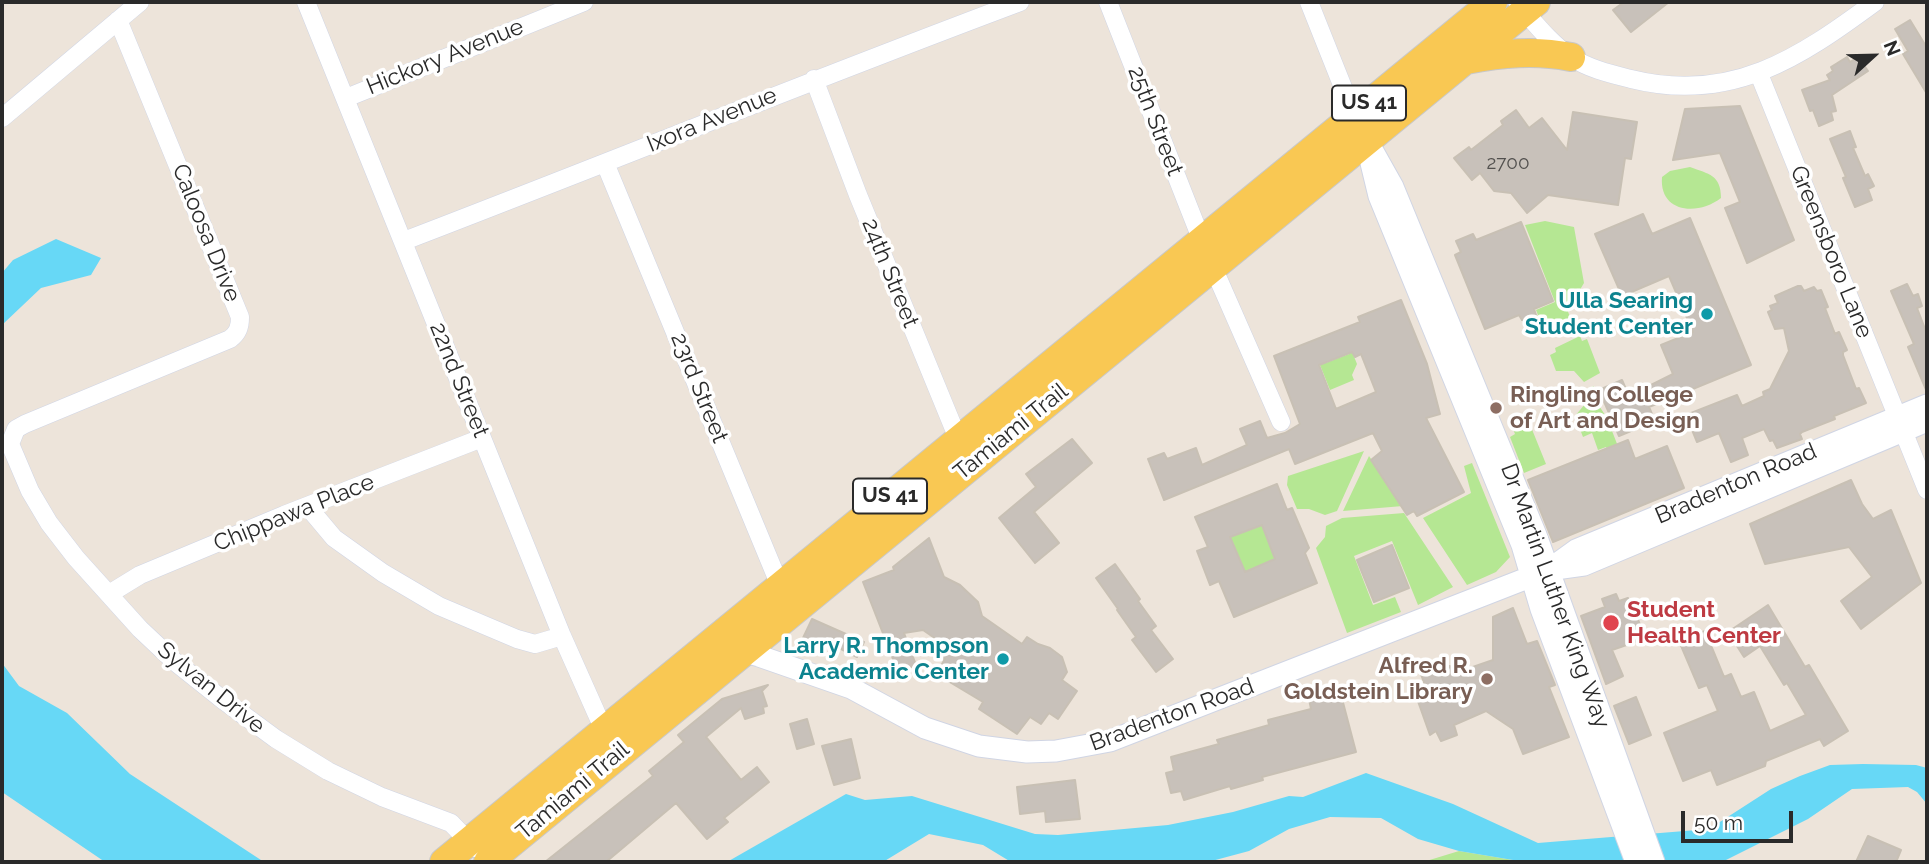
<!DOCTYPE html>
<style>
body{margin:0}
#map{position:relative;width:1929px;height:864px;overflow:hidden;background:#ede4da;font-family:Raleway,sans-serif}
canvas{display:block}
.frame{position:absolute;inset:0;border:4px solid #2a2a2a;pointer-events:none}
.north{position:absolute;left:1838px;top:21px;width:70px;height:70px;-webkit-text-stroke:5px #fff;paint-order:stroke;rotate:68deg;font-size:19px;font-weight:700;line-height:28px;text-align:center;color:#2a2a2a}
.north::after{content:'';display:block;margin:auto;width:24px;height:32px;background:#2a2a2a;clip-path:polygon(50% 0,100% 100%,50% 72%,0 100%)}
.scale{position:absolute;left:1681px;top:811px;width:112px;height:32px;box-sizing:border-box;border:4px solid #2a2a2a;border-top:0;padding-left:9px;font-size:21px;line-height:24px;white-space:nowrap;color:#2a2a2a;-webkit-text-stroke:5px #fff;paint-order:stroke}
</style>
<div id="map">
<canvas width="1929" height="864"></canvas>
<div class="frame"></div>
<div class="north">N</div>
<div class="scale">50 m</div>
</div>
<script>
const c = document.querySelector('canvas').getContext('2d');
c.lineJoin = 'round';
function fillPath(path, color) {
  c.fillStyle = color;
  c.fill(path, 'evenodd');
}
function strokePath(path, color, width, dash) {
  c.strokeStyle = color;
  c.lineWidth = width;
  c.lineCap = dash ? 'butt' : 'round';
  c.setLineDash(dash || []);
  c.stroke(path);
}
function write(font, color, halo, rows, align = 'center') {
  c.font = font + ' Raleway,sans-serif';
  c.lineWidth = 7;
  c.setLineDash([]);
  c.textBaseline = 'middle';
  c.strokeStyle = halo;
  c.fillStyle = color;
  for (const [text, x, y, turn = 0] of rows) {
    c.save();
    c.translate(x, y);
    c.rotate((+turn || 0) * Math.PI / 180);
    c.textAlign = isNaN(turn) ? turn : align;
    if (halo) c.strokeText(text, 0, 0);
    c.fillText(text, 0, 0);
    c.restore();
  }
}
fillPath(new Path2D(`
 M1690,167C1709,174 1721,175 1721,198C1698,216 1659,213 1662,177L1670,171Z
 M1545,221L1574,227L1584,283L1581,288V297L1565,304L1572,322L1550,332L1548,326L1540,329L1535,317L1538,315L1536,310L1555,302L1525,225Z
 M1343,336L1349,344L1357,364L1352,375L1354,380L1330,390L1320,365L1349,354Z
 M1580,336L1582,341L1587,339L1600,373L1584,382L1574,371H1556L1550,355L1556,352L1555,348Z
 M1594,386V398L1607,418L1619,449L1609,454L1606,447L1598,450L1592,433L1583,437L1575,416L1585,404L1587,389Z
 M1529,422L1546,464L1524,473L1510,437L1515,434L1513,429Z
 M1364,451L1337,511L1325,515L1309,509H1297L1287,485L1288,476Z
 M1369,456L1403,506L1343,511Z
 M1472,463L1510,557L1496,572L1467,585L1423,518L1471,493L1464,466Z
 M1404,513L1453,587L1418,605L1392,541L1354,556L1373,605L1395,597L1401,612L1347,633L1316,548L1325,537L1326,526L1342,518Z
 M1262,525L1275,559L1245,572L1230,537Z
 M1459,851L1525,862H1423Z`), '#b5e793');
fillPath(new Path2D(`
 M56,239L101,258L91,275L41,288L2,325V273L13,260Z
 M2,663L19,686L67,713L130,774L264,862H105L2,792Z
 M1863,764L1916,765L1927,768V804L1917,792L1908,787L1852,789L1808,819L1722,862H1525L1459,851L1418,839L1381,818L1330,817L1289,829L1249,851L1208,862H1011L983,845L929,834L883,862H727L846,794L865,800L912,796L1035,834L1058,835L1168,825L1233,812L1289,796L1303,797L1366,773L1453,804L1538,843L1709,829L1771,789L1800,776L1830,765Z`), '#67d8f6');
const building = new Path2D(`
 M1624,2H1669L1631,32L1613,10Z
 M1910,20L1927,48V94L1903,54L1908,51L1895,29Z
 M1847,57L1850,62L1858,57L1868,71L1832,95L1836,111L1831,112L1833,120L1819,126L1813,110L1810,111L1802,90L1830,80L1827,75L1833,71L1831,67Z
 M1740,106L1794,240L1747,263L1725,208L1740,202L1720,153L1673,160L1685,109Z
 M1516,110L1529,128L1542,118L1567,150L1573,112L1637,122L1631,159L1625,158L1618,205L1548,195L1527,213L1511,193L1494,191L1480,173L1472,180L1454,158L1469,147L1471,150L1503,125L1501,121Z
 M1850,131L1856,147L1853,148L1865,176L1868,174L1874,186L1868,189L1872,200L1855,207L1843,178L1846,177L1830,139Z
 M1643,214L1652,234L1690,218L1751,365L1649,407L1655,421L1619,436L1599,390L1622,380L1629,396L1673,374L1661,345L1693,332L1669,276L1622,296L1595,234Z
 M1521,222L1553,301L1534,309L1536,315L1522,320L1519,315L1485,329L1455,255L1461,252L1456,241L1473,234L1476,240Z
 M1907,284L1913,296L1918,294L1922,306L1917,308L1927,334V392L1908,347L1914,344L1891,291Z
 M1798,286H1801L1804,291L1814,287L1817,291L1821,290L1828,307L1825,308L1835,334L1839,332L1847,350L1843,352V355L1856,389L1859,388L1866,403L1834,416L1835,419L1802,432L1800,434L1802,439L1777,448L1773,440L1770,441L1764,429L1742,438L1748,455L1731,462L1719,433L1697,442L1686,415L1737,395L1742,406L1764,396L1763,392L1770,389L1789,351L1784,328L1775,329L1768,312L1772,310L1770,306L1778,303L1775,296Z
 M1401,300L1427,364L1440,414L1426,418L1464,492L1417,516L1414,511L1407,515L1371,460L1382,451L1373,433L1295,464L1289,449L1164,500L1148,459L1164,453L1167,459L1196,448L1202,465L1247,445L1240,429L1260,421L1267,438L1285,433L1300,424L1274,356L1360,322L1358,317ZM1352,352L1355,357L1361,354L1376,392L1336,409L1319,365Z
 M1072,439L1092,463L1034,512L1059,543L1035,563L999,518L1036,487L1026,474Z
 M1628,440L1635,459L1667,446L1684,488L1553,542L1528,480Z
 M1851,480L1862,504L1873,519L1891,510L1921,583L1861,629L1841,601L1872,577L1849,547L1765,564L1750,524Z
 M1277,484L1287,510L1292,508L1309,548L1305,553L1317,583L1234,617L1219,581L1210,585L1197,551L1208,547L1195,517ZM1262,525L1275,559L1245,572L1230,537Z
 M929,538L944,577L960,585L978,602L982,616L1022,644L1027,637L1038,644L1050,648L1062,657L1067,672L1062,680L1077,691L1058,719L1049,713L1041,724L1030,717L1017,734L979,709L983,702L948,681L954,672L942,664L945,659L942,658L949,648L923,630L904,633L916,665L898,672L863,582L894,570L893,567Z
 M1392,545L1409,588L1374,602L1357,560Z
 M1115,564L1140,599L1138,601L1156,626L1151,630L1173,659L1156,672L1132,640L1136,637L1117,610L1118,609L1096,578Z
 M1616,594L1619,601L1628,598L1631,606H1633L1642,630L1638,631L1641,640L1612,650L1623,676L1606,684L1581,616L1605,607L1602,599Z
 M1768,605L1805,667L1809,665L1848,731L1824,746L1820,739L1766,761L1765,766L1717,785L1711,770L1683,781L1664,733L1718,711L1707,685L1699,688L1679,641L1705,631L1724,677L1731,674L1741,697L1754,692L1770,731L1806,715L1787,683L1784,685L1760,646L1744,657L1728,632Z
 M1513,608L1527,644L1537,641L1555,685L1549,687L1569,737L1523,754L1513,729L1486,711L1454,725L1457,735L1441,741L1436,731L1430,735L1414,690L1425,685L1420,672L1431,663L1467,669L1493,660V617Z
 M812,619L864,642L857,657L827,642L824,649L803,638Z
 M768,685L762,691L767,706L763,707L764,713L745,719L741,708L706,737L741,780L757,767L769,782L724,818L728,822L707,839L676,803L606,862H545L653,776L649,771L684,742L678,735L722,699Z
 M1340,691L1356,752L1262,777L1263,780L1231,789L1230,786L1184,800L1181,791L1171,793L1166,773L1174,771L1171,757L1219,744L1217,740L1269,725L1268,720L1311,709L1309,699Z
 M1636,697L1651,735L1629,744L1614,706Z
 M807,719L814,744L797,749L790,724Z
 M851,739L860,778L834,785L822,746Z
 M1075,780L1080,819L1046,822L1045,811L1020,814L1017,787Z
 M1868,836L1901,850L1896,862H1856Z`);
fillPath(building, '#c8c1ba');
strokePath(building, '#c8c0b4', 2);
const minor = new Path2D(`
 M306,2L562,636L607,737
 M1108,2L1202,241
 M1309,2L1354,115
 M1518,4C1534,22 1551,44 1571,57C1589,69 1611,74 1631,79C1731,104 1799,58 1875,2
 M118,20L240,317C240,327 238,333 230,339L25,424L16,429L10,444L30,491L49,523L76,558L140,629L174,661L223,700L276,739L328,771L382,797L451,823L475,848
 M1759,74L1927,490
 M814,79L858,195L961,446
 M346,98L584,2
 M2,118L140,2
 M605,163L783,593
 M404,241C610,162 814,79 1020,2
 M1213,267L1281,422
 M308,507L334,538L383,573L439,606L517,639L535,644L562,636
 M109,594L140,575L284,515L482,438`);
const tertiary = new Path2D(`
 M1361,130L1393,187L1536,535L1654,862
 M1371,163L1379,196L1522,545L1541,609L1636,862
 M1551,568L1576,550L1927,405
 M734,649L759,656L851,688L925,728L979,746L1027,752L1056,751L1110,741L1548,570L1584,565L1927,421`);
const primary = new Path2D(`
 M1466,60C1502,53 1535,50 1571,57
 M444,862L1493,2
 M488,862L1536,2`);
strokePath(minor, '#d0d5e4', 19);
strokePath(tertiary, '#d0d5e4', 23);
strokePath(primary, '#c8c8c8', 30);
strokePath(minor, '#fff', 18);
strokePath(tertiary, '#fff', 21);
strokePath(primary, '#f9c853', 28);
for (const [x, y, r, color] of [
 [1707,314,7,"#0f9aa8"],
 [1496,408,7,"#8d6e63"],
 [1611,623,9,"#e0444e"],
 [1003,659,7,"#0f9aa8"],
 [1487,679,7,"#8d6e63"]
]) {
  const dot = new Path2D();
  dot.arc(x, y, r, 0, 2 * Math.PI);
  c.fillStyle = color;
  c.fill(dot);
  strokePath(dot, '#fff', 2.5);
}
write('19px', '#52504e', null, [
 ["2700",1508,163]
]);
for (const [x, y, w] of [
 [1369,103,74],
 [890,496,74]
]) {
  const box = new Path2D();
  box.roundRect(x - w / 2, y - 17.5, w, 35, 5);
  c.fillStyle = '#fff';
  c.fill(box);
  strokePath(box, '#2a2a2a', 2);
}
write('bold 21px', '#2a2a2a', null, [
 ["US 41",1369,103],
 ["US 41",890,496]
]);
write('23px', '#2a2a2a', '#fff', [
 ["Hickory Avenue",445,57,-22],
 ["Ixora Avenue",712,120,-22],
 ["25th Street",1155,121,69],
 ["Caloosa Drive",206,233,68],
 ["Greensboro Lane",1831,252,68],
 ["24th Street",890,273,68],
 ["22nd Street",459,380,68],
 ["23rd Street",699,388,68],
 ["Tamiami Trail",1011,432,-39],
 ["Bradenton Road",1736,484,-23],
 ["Chippawa Place",294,513,-22],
 ["Dr Martin Luther King Way",1555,596,70],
 ["Sylvan Drive",211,688,39],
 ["Bradenton Road",1172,715,-20],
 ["Tamiami Trail",573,791,-40]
]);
write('bold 23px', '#0d838f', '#fff', [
 ["Ulla Searing",1693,301],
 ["Student Center",1693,327],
 ["Larry R. Thompson",989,646],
 ["Academic Center",989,672]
], 'right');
write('bold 23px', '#785e54', '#fff', [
 ["Ringling College",1510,395],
 ["of Art and Design",1510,421],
 ["Alfred R.",1473,666,"right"],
 ["Goldstein Library",1473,692,"right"]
], 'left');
write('bold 23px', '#be3a42', '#fff', [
 ["Student",1627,610],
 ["Health Center",1627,636]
], 'left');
</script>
